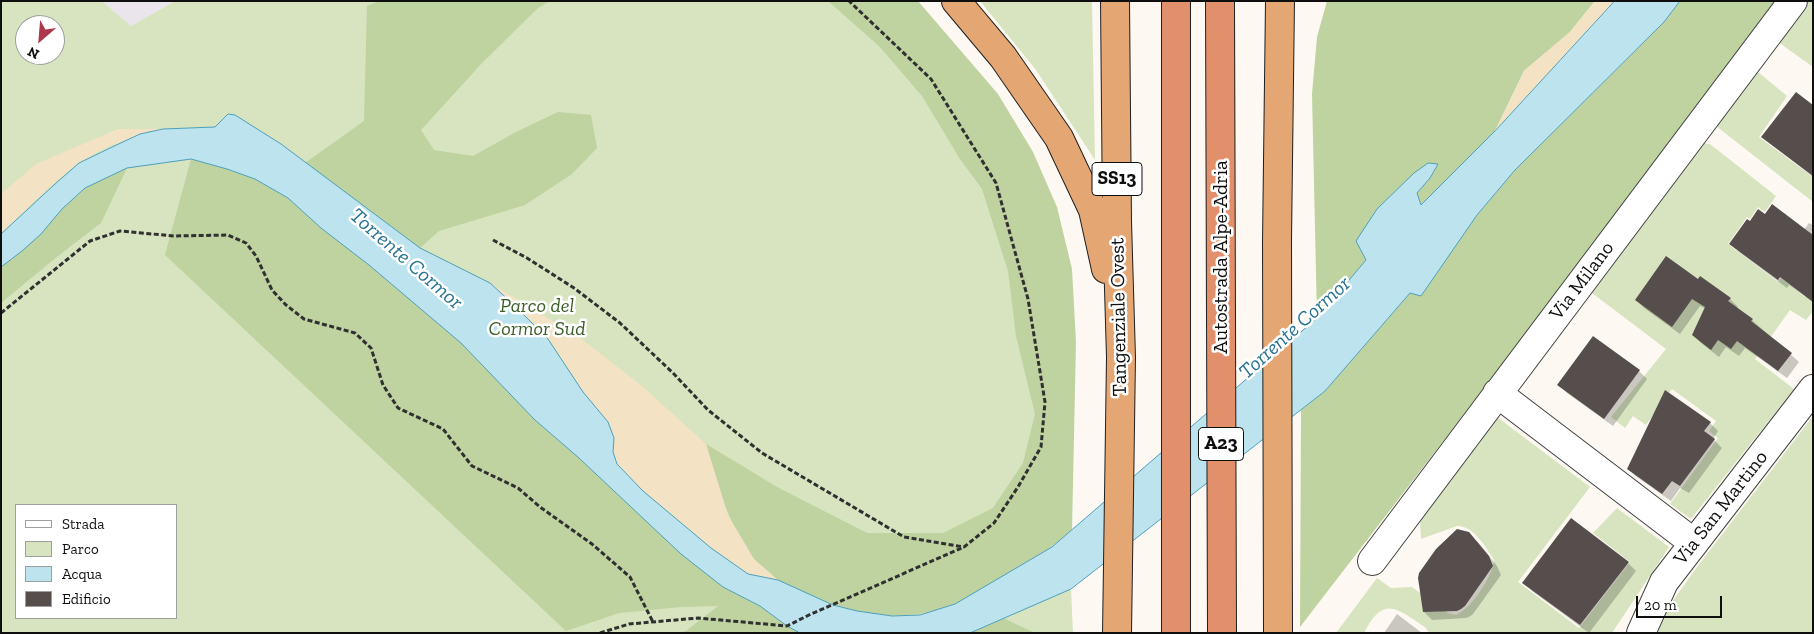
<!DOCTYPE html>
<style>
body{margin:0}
#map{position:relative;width:1814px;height:634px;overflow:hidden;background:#fdf9f2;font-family:"Zilla Slab",serif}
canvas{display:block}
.frame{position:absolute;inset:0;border:2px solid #0e0e0e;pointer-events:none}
.legend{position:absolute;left:15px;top:504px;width:162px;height:115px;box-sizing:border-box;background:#fff;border:1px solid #9f9f9f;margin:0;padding:6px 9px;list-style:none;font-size:15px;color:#0e0e0e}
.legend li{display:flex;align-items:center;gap:10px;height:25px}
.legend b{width:25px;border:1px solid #9f9f9f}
.north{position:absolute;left:15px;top:15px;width:50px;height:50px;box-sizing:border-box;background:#fff;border:1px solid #9f9f9f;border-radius:50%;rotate:207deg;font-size:14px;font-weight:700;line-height:20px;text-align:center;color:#0e0e0e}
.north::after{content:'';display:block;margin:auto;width:18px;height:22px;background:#ad384e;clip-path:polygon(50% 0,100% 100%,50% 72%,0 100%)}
.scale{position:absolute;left:1636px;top:596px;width:86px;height:22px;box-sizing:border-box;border:2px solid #0e0e0e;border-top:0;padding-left:6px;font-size:15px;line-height:18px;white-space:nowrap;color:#0e0e0e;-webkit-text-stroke:4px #fff;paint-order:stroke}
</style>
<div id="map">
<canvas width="1814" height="634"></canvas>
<div class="frame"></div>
<ul class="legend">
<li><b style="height:6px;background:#fff"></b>Strada</li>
<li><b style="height:14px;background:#d7e4bf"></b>Parco</li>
<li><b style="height:14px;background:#bce3ee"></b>Acqua</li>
<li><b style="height:14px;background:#564e4c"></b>Edificio</li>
</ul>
<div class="north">N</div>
<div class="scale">20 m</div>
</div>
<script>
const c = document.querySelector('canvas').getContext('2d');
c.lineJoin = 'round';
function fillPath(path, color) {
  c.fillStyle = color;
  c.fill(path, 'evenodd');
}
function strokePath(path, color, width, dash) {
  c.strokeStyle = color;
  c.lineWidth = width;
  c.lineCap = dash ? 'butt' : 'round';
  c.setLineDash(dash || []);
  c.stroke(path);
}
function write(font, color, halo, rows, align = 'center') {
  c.font = font + ' "Zilla Slab",serif';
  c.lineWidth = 5;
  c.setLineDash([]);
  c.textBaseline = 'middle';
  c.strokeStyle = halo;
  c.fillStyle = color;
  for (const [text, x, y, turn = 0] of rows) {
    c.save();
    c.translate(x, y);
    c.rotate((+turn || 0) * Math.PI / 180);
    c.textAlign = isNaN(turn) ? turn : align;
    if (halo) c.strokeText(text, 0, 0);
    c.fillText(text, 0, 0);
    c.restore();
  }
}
fillPath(new Path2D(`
 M102,1H175L131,26Z`), '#eae4ec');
fillPath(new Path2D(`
 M1,1H102L131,26L175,1H914L995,95L1070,590L1071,589L1073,633H1ZM25,25H55V55H25ZM16,505H176V618H16Z
 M980,1H1092L1095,160L1036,70Z
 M1809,1H1813V67L1778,42Z
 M1757,71L1787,96L1759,137L1813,177V202L1716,126Z
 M1703,143L1710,144L1776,196L1765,212L1758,207L1750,219L1747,217L1728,244L1778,282L1781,278L1805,297L1813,288V311L1806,320L1790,310L1755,359L1794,389L1691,519L1670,504L1718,438L1709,431L1716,421L1672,389L1646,425L1633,416L1625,428L1611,417L1666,349L1592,293Z
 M1813,416V633H1658L1665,612L1694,571Z
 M1497,417L1590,487L1518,582L1579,628L1630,562L1593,533L1617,508L1669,547L1612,633H1429L1426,628C1397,609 1384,594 1364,633H1336L1377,578L1391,588L1412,587L1448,613L1456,615C1471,609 1493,576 1494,560C1486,547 1473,525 1457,526L1421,539L1420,520Z`), '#d7e4bf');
fillPath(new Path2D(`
 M379,1H550L538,8L482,63L421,130L434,150L473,156L518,131L558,112L591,115L597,148L572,174L525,205L439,231L420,248L305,163L364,121L367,6Z
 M828,1H918L998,94L1033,152L1057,207L1072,269L1076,342L1072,530C1049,550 1023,565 997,580C983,588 969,598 954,604C905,623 862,617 814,597C792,588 769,578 754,559C728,526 718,484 706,444L777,487L867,533H943L993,508L1023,463L1035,414L1016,336L1008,271L982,189L960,159L922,96L880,47Z
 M1327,1H1595L1570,32L1524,71L1495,131L1421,205L1417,193L1430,178L1438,164L1366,260L1317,318L1312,94L1317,37Z
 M1680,1H1782L1300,627L1301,410L1325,391L1410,293L1421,295L1477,215L1515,170L1664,22Z
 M191,159L227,169L255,179L288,198L321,228L369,265L461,343L535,420L579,458L682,554L723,587L760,606L787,626L800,633H673L686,631L718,606L681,607L619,613L566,631L165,255Z
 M127,168L101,223L58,256L1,303V267L22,251L41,234L62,209L85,188Z
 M1003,618L1035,633H970Z`), '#bed3a0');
fillPath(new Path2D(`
 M1595,1H1615L1495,131L1524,71L1570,32Z
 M118,129H163C135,135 102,147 78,164C50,184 26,210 1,234V194L36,164Z
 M490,283L579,337L642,386L706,444L728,515L754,559L778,580L748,574L711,548L643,491L617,464L613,452L614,438L608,422L583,392L548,339Z`), '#f3e2c4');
const water = new Path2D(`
 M1615,1H1680L1664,22L1515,170L1477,215L1421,296L1410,293L1325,391L1071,589L970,633H800L787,626L760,606L723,587L681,554L579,458L535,420L461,343L369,265L321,228L288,198L255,179L227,169L191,159L127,168L85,188L62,209L41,234L22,251L1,267V234L55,184L79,163L110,148L140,134L163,129L215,127L228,114L235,115L281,144L420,248L490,283L513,304L548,339L583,392L608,422L614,438L613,452L617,464L643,491L711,548L748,574L778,580L833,605L857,611L892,616L920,615L955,604L1052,547L1317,318L1366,260L1356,241L1377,209L1414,173L1428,163L1438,164L1430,178L1417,193L1421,205L1495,131Z`);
fillPath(water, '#bce3ee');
strokePath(water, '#4da0bc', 1);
fillPath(new Path2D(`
 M1813,106V177L1763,137Z
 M1766,215L1804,230L1809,223L1813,225V302L1789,285L1787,288L1739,252L1731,243L1750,222Z
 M1698,281L1730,299L1738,307L1736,309L1752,320L1799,362L1787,378L1745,348L1739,356L1726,347L1719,357L1701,343L1693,335L1706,309L1700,306L1680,334L1644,308L1636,300Z
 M1639,371L1647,379L1613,426L1567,393L1559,385Z
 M1710,423L1718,431L1713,439L1722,448L1689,493L1680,488L1671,501L1637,477L1628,469Z
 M1477,541L1497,566L1501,575L1473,614L1469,617L1466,618L1432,620L1424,612Z
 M1628,563L1636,571L1589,633L1532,591L1524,582Z
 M1397,614L1422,633H1384Z`), '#0003');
fillPath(new Path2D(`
 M1796,92L1813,105V176L1761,137Z
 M1772,204L1813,235V302L1780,277L1778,280L1729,244L1747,219L1750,221L1758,209L1765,214Z
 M1666,256L1698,279L1700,276L1731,298L1728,301L1753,319L1751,321L1792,353L1778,371L1737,341L1731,349L1718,340L1711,350L1692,335L1705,307L1692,299L1672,327L1635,300Z
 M1593,336L1640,370L1604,419L1557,385Z
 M1665,390L1711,422L1704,431L1715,439L1680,486L1672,481L1662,494L1627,469Z
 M1571,518L1629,562L1580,625L1522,583Z
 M1457,529L1469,532L1489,556L1493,566L1465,606L1461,609L1457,611L1423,612L1418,578L1419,573L1436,549Z`), '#564e4c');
const minor = new Path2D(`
 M1497,393L1694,543
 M1372,561L1793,1
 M1641,633L1664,582L1813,389`);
const trunk = new Path2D(`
 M956,1L1003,57L1059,138L1093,210L1106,269
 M1115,1L1117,221L1121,357L1117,633
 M1278,633L1277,241L1280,1`);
const motorway = new Path2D(`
 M1176,1V633
 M1220,1L1222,633`);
strokePath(minor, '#414141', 30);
strokePath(trunk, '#1f1f1f', 30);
strokePath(motorway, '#1f1f1f', 30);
strokePath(new Path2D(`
 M493,240L527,258L574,288L620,323L673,373L708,410L762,453L904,537L964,547
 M1,313L90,241L120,231L174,236L228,235L246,243L256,256L272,290L286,305L304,319L355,333L371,348L383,385L398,408L443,429L472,466L518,488L540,507L592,544L630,577L653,622
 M600,633L629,624L698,618L787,626L809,615L964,547L994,523L1018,487L1041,447L1045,402L1028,299L996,183L931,79L849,1`), '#303030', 3, [5, 2.5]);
strokePath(minor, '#fff', 28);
strokePath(trunk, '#e4a672', 28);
strokePath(motorway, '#e2906b', 28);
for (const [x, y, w] of [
 [1117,179,50],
 [1221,444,45]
]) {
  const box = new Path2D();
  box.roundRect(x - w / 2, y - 16.5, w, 33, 4);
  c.fillStyle = '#fff';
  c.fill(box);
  strokePath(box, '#0e0e0e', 1);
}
write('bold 19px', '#0e0e0e', null, [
 ["SS13",1117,179],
 ["A23",1221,444]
]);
write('20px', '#0e0e0e', '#fff', [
 ["Autostrada Alpe-Adria",1221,257,-90],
 ["Via Milano",1582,281,-53],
 ["Tangenziale Ovest",1119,317,-91],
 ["Via San Martino",1721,508,-52]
]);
write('italic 20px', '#3a5e27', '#fff', [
 ["Parco del",537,306],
 ["Cormor Sud",537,329]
]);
write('italic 21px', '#277291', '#fff', [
 ["Torrente Cormor",406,259,41],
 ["Torrente Cormor",1295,328,-42]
]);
</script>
